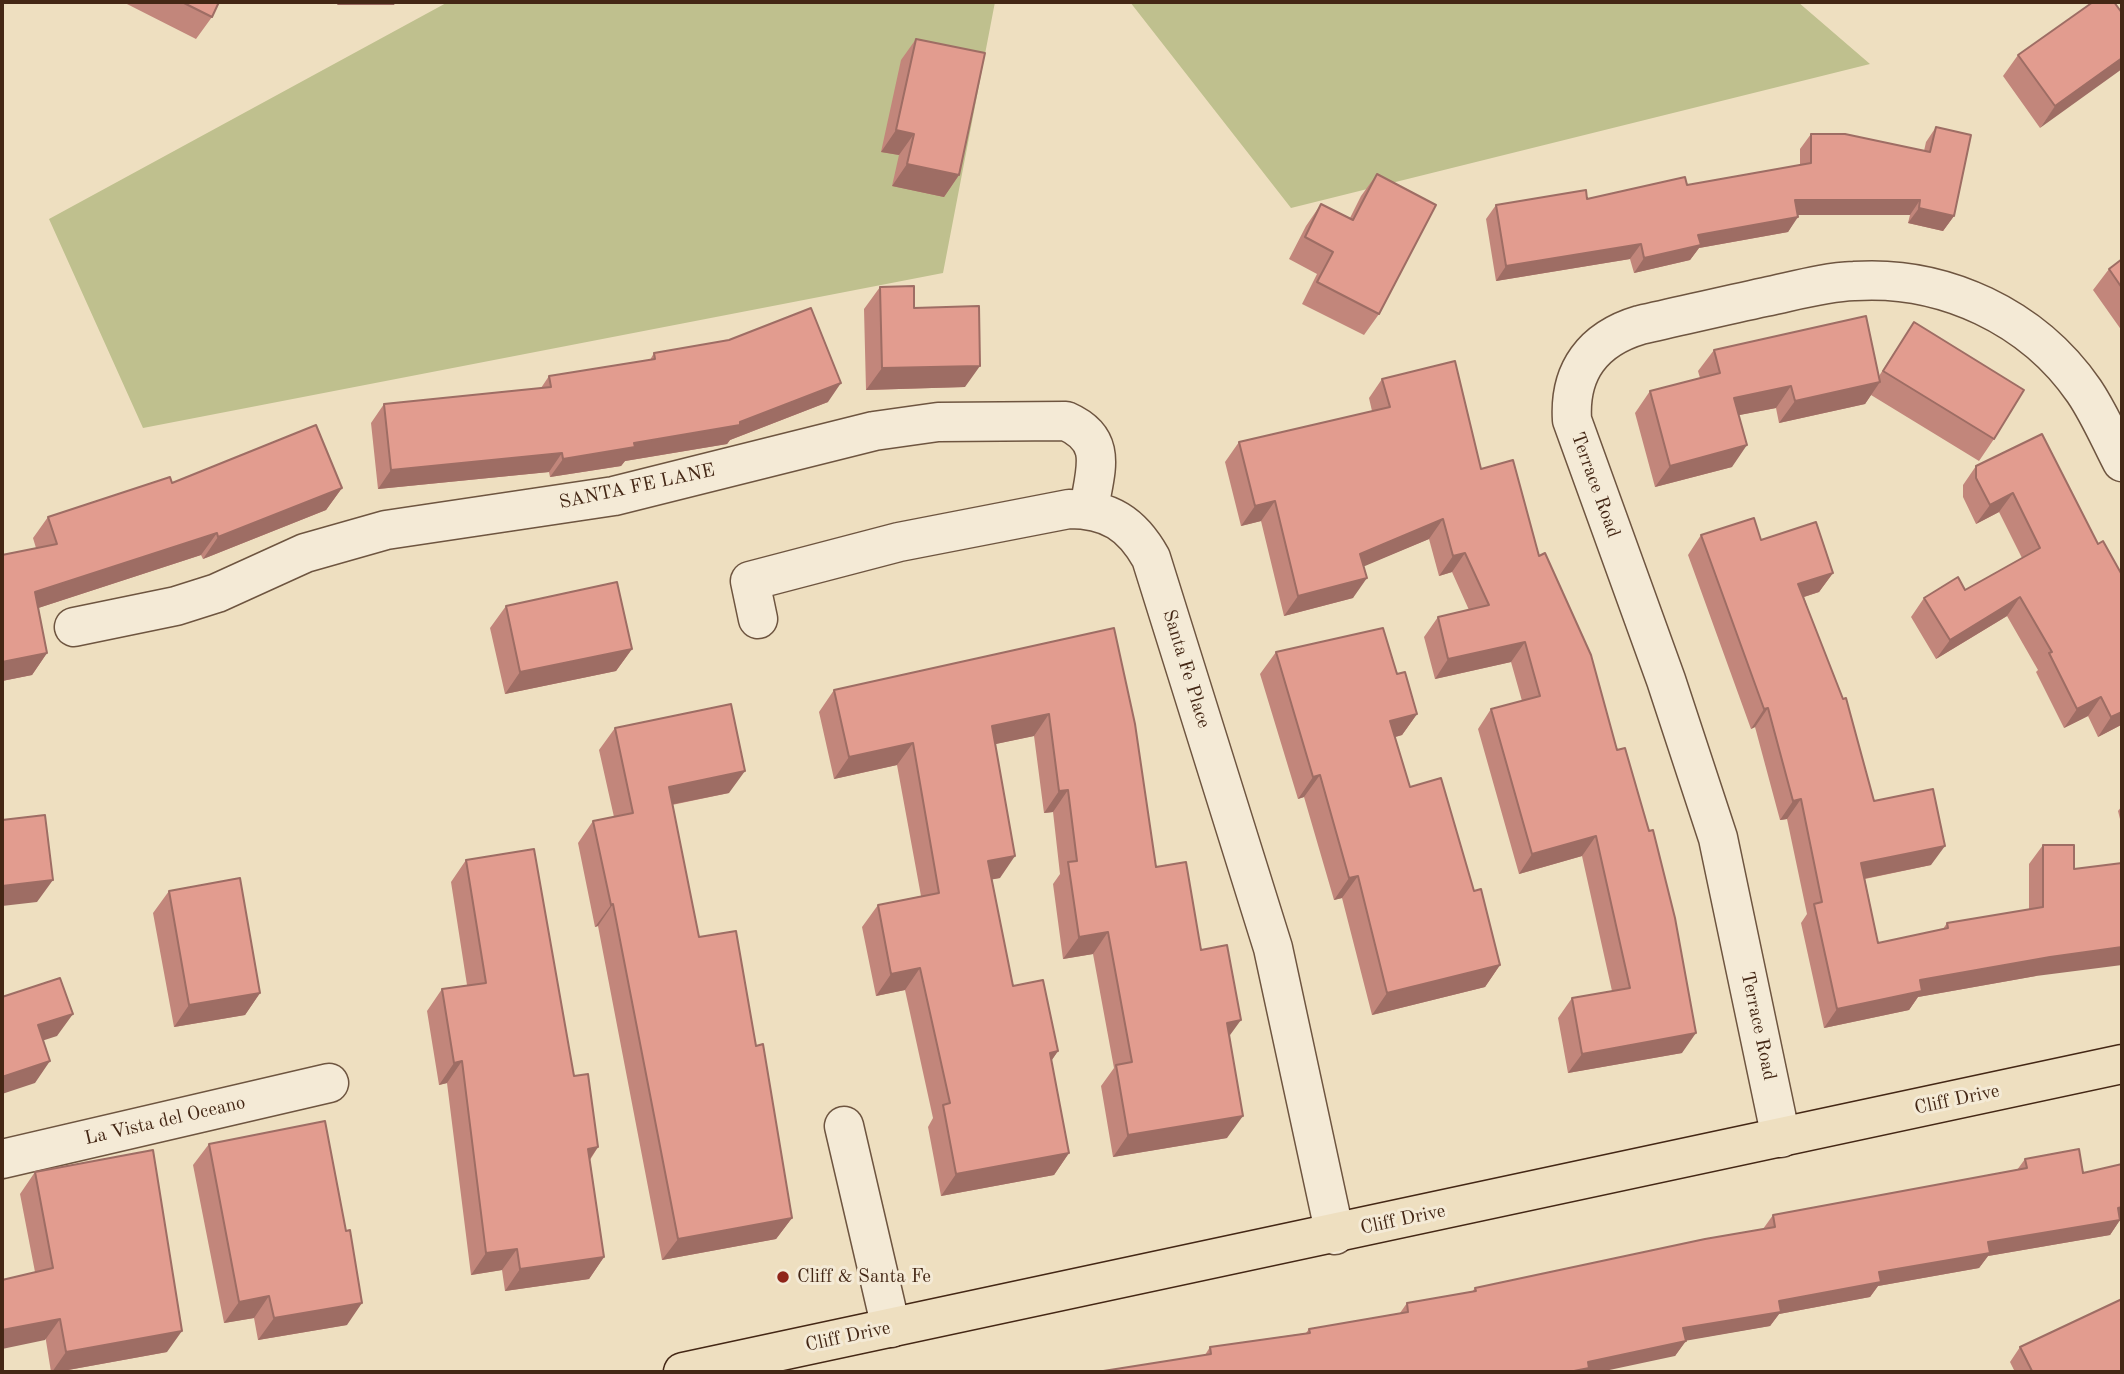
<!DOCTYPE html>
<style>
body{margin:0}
#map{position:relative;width:2124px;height:1374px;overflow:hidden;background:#eedfc0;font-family:"Old Standard TT",serif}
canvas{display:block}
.frame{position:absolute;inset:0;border:4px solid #442715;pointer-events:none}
</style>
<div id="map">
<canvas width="2124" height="1374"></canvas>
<div class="frame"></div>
</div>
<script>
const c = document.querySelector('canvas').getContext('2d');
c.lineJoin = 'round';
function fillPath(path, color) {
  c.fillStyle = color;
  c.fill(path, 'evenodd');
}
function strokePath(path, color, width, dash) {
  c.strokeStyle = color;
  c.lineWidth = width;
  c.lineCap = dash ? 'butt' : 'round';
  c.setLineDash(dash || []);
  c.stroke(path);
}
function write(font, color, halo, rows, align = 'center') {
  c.font = font + ' "Old Standard TT",serif';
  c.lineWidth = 6;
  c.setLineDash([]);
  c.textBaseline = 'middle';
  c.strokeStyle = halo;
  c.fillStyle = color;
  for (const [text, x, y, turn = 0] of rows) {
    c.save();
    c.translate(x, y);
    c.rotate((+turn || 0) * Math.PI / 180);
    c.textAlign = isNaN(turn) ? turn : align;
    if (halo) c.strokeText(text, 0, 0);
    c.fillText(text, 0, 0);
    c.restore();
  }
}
fillPath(new Path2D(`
 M448,2H995L943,273L143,428L49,219Z
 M1130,2H1798L1870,64L1291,208Z`), '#bfc08e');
const minor = new Path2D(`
 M758,619L750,581L899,542L1069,509C1109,509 1132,524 1151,558L1273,948L1335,1235
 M74,627L176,606L217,593L305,553L386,530L614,496L874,431L938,422L1066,421C1109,440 1095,470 1089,509
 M844,1126L891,1328
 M1781,1138L1718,838L1666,680L1572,420C1569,371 1593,339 1640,325C1681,316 1723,306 1765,297C1794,291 1824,282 1854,281C1944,275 2033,317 2084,391C2099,413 2110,439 2122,462
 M2,1159L329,1083`);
const major = new Path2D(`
 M683,1372L2122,1064`);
strokePath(minor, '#6e5540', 41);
strokePath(major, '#442715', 41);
strokePath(minor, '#f4ead6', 38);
strokePath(major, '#eedfc0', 38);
fillPath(new Path2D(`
 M123,2H219L212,17L196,39Z
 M2122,13L2040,128L2003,76L2018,55Z
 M916,39L959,175L944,197L892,186L899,155L881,152L901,60Z
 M1936,127L1954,216L1943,231L1908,223L1910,215H1798L1788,232L1699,248L1690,260L1634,273L1630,259L1496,281L1486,219L1496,205L1587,199L1687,185L1800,165V149L1811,134L1924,151L1926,142Z
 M1377,174L1379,314L1364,335L1302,304L1317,274L1289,259L1306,226L1321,204L1350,218L1361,196Z
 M2122,259V331L2093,290L2109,269Z
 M880,287L914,308L965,387L866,390L864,309Z
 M1914,322L1994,439L1979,461L1871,395L1865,404L1779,423L1776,408L1739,415L1732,467L1655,487L1635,413L1650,391L1700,378L1698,371L1714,350L1879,376Z
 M654,353L828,402L730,440L727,444L625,461L621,466L550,477L549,472L378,489L371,423L384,404L541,388L549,376L650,360Z
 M1382,379L1481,469L1539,556L1682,1053L1568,1073L1558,1018L1572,998L1612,991L1582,856L1519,874L1478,729L1491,709L1522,701L1511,662L1435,679L1424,637L1438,617L1469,610L1452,572L1439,576L1429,539L1363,566L1353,598L1284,616L1261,521L1241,526L1225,462L1239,442L1372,411L1369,398Z
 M1976,466L2098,544L2122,575V730L2121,725L2098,737L2088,716L2064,728L2036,672L2038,670L2007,616L1936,659L1911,617L1924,598L1965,590L2022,558L1999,512L1976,524L1963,497V485Z
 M172,483L342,488L326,510L203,559L201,555L38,608L47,653L32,675L2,681V555L36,548L33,538L48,517Z
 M1701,535L1761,540L1833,573L1819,592L1804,597L1874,801L1931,865L1865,879L1878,943L1943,929L1947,923L2029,910V864L2043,845H2074L2036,976L1918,997L1909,1010L1824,1028L1801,923L1807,914L1787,819L1780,820L1755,727L1751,729L1688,555Z
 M506,606L632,649L616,671L505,694L490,628Z
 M1114,628L1156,867L1201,950L1229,1036L1227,1138L1113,1157L1101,1086L1114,1068L1093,954L1063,959L1053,884L1060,874L1053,812L1044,813L1034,736L995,744L1000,878L992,879L1013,986L1058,1051L1051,1061L1069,1153L1054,1175L941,1196L928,1127L933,1118L905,990L876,996L862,927L878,905L921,896L897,765L834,779L819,712L834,690Z
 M1276,652L1397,674L1417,714L1402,735L1395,737L1410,787L1474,891L1500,965L1485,987L1372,1015L1342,898L1334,900L1304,797L1298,799L1260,674Z
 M615,728L729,793L672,805L699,937L756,1046L792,1218L776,1239L662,1260L598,926L595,927L578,843L593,821L614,817L599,750Z
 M2122,806V827L2118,811Z
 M466,860L574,1076L598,1147L590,1160L604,1257L589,1279L505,1291L502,1270L471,1275L447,1083L439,1085L427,1011L442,989L467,985L451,882Z
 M169,891L260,993L245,1015L174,1027L153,913Z
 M209,1144L347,1325L258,1340L254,1318L224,1323L193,1165Z
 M2025,1159L2083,1173L2122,1164V1220H2120L2110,1235L1988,1256L1979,1268L1878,1286L1870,1297L1779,1314L1770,1326L1686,1340L1675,1356L1205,1355L1210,1347L1306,1333L1309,1329L1400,1313L1407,1303L1472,1292L1475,1288L1763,1229L1773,1215L2017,1170Z
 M35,1172L167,1352L57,1372H51L35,1272L20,1194Z
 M2020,1347L2122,1372H2015L2010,1362Z`), '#c2867b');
fillPath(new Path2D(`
 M339,2H396L394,5H337Z
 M2122,58V69L2040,128L2055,106Z
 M896,130L914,134L899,155L881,152Z
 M907,164L959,175L944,197L892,186Z
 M1795,200H1920L1910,215H1784Z
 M1919,208L1954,216L1943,231L1908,223Z
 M1798,217L1788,232L1699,248L1690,260L1634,273L1644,258L1698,235Z
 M1641,244L1630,259L1496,281L1506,266Z
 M980,366L965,387L866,390L882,368Z
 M1880,382L1865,404L1779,423L1795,401Z
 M841,383L828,402L730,440L727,444L625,461L621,466L550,477L563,459L634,443L740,422Z
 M1791,386L1776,408L1719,419L1734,398Z
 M1747,445L1732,467L1655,487L1670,466Z
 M562,453L549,472L378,489L391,470Z
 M342,488L326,510L203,559L218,537Z
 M2013,493L1999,512L1976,524L1990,505Z
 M1275,501L1261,521L1241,526L1255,506Z
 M1443,519L1429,539L1346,574L1360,554Z
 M217,533L201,555L20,614L35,592Z
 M1465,553L1452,572L1439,576L1453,556Z
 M1833,573L1819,592L1785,603L1798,584Z
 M1367,578L1353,598L1284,616L1298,596Z
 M2020,597L2007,616L1936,659L1950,640Z
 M1525,642L1511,662L1435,679L1448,659Z
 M632,649L616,671L505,694L520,672Z
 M47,653L32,675L2,681V662Z
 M2101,697L2088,716L2064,728L2077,709Z
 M1768,708L1755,727L1751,729L1764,709Z
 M2122,712V723L2121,725L2098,737L2111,717Z
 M1049,714L1034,736L977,748L992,726Z
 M1417,714L1402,735L1375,743L1390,721Z
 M913,743L897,765L834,779L849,757Z
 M745,771L729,793L654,808L669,787Z
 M1320,775L1304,797L1298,799L1313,777Z
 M1068,790L1053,812L1044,813L1059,791Z
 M1801,799L1787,819L1780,820L1793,801Z
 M1596,836L1582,856L1519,874L1532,854Z
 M1945,846L1931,865L1848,882L1861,863Z
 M1015,856L1000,878L973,883L988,861Z
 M1358,876L1342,898L1334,900L1349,878Z
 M53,880L37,902L2,906V886Z
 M613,904L598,926L595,927L611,905Z
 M1108,932L1093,954L1063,959L1079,937Z
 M2122,947V965L2036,976L1918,997L1909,1010L1824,1028L1837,1009L1920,980L2050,957Z
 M1500,965L1485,987L1372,1015L1387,993Z
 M920,968L905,990L876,996L891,974Z
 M260,993L245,1015L174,1027L189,1005Z
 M73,1014L57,1036L23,1047L38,1025Z
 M1241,1020L1225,1042L1227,1023Z
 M1696,1033L1682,1053L1568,1073L1582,1054Z
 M1058,1051L1043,1073L1050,1053Z
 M50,1061L35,1083L2,1094V1077Z
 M462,1061L447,1083L439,1085L454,1063Z
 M1243,1116L1227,1138L1113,1157L1128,1135Z
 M598,1147L583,1169L588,1149Z
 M1069,1153L1054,1175L941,1196L956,1174Z
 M2122,1207V1220H2120L2110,1235L1988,1256L1979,1268L1878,1286L1870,1297L1779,1314L1770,1326L1673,1343L1683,1328L1879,1272Z
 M792,1218L776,1239L662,1260L678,1239Z
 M517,1249L502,1270L471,1275L486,1253Z
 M604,1257L589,1279L505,1291L520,1269Z
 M269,1296L254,1318L224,1323L239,1302Z
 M362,1303L347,1325L258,1340L274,1318Z
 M60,1319L45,1340L2,1349V1330Z
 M182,1331L167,1352L57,1372H52L66,1352Z
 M1686,1341L1675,1356L1600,1372H1569L1588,1362Z`), '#9e6d64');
const building = new Path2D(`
 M182,2H219L212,17Z
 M2093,2H2114L2122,13V58L2055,106L2018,55Z
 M916,39L985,53L959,175L907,164L914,134L896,130Z
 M1936,127L1971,135L1954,216L1919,208L1920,200H1795L1798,217L1698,235L1701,245L1644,258L1641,244L1506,266L1496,205L1586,190L1587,199L1685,177L1687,185L1811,163V134H1845L1930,152Z
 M1377,174L1436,205L1379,314L1317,282L1333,252L1305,237L1321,204L1353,220Z
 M2122,259V288L2109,269Z
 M914,286V308L979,306L980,366L882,368L880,287Z
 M811,308L841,383L740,422V425L634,443L635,447L563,459L562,453L391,470L384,404L551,387L549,376L655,359L654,353L729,340Z
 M1866,316L1880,382L1795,401L1791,386L1734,398L1747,445L1670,466L1650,391L1720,373L1714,350Z
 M1914,322L2024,390L1994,439L1883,371Z
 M1455,361L1481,469L1513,460L1539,556L1545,553L1591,655L1617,750L1625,748L1649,831L1653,830L1675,918L1696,1033L1582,1054L1572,998L1630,988L1596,836L1532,854L1491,709L1540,696L1525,642L1448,659L1438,617L1489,605L1465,553L1453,556L1443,519L1360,554L1367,578L1298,596L1275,501L1255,506L1239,442L1390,407L1382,379Z
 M316,425L342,488L218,537L217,533L35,592L47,653L2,662V555L57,544L48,517L170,477L172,483Z
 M2042,434L2098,544L2103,541L2122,575V712L2111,717L2101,697L2077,709L2049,653L2052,652L2020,597L1950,640L1924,598L1958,577L1965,590L2040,548L2013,493L1990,505L1976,478V466Z
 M1754,518L1761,540L1816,522L1833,573L1798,584L1843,699L1846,698L1874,801L1933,789L1945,846L1861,863L1878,943L1948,928L1947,923L2043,907V845H2074V869L2122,863V947L2050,957L1920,980L1922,991L1837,1009L1814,904L1822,902L1801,799L1793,801L1768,708L1764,709L1701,535Z
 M617,582L632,649L520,672L506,606Z
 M1114,628L1135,724L1156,867L1186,862L1201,950L1227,945L1241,1020L1227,1023L1243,1116L1128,1135L1116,1065L1132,1062L1108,932L1079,937L1068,862L1077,861L1068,790L1059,791L1049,714L992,726L1015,856L988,861L1013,986L1043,980L1058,1051L1050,1053L1069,1153L956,1174L943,1105L950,1103L920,968L891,974L878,905L939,893L913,743L849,757L834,690Z
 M1383,628L1397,674L1405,672L1417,714L1390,721L1410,787L1441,778L1474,891L1481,889L1500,965L1387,993L1358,876L1349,878L1320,775L1313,777L1276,652Z
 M731,704L745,771L669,787L699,937L736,931L756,1046L763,1044L792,1218L678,1239L613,904L611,905L593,821L633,813L615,728Z
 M45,815L53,880L2,886V820Z
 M534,849L574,1076L588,1074L598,1147L588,1149L604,1257L520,1269L517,1249L486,1253L462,1061L454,1063L442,989L486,983L466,860Z
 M240,878L260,993L189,1005L169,891Z
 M60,978L73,1014L38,1025L50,1061L2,1077V997Z
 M325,1121L346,1231L350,1230L362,1303L274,1318L269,1296L239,1302L209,1144Z
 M2079,1149L2083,1173L2122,1164V1207L2118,1208L2120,1220L1988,1242L1990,1253L1879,1272L1881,1282L1779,1301L1781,1312L1683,1328L1686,1341L1588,1362L1589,1368L1569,1372H1097L1211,1354L1210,1347L1310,1333L1309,1329L1408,1312L1407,1303L1476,1291L1475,1288L1705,1239L1775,1227L1773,1215L2027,1168L2025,1159Z
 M153,1150L182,1331L66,1352L60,1319L2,1330V1280L53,1268L35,1172Z
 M2122,1299V1372H2026L2032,1371L2020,1347Z`);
fillPath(building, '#e29c8f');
strokePath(building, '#9e6d64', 2);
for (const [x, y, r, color] of [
 [783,1277,7,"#8f2418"]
]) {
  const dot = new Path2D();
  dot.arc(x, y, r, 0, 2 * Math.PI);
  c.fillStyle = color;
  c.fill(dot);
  strokePath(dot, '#f4ead6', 2.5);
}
write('19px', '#442715', '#f4ead6', [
 ["Terrace Road",1595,485,70],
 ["SANTA FE LANE",637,487,-12],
 ["Santa Fe Place",1186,669,73],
 ["Terrace Road",1758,1026,78],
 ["Cliff Drive",1957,1100,-12],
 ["La Vista del Oceano",165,1121,-13],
 ["Cliff Drive",1403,1220,-12],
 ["Cliff Drive",848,1337,-12]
]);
write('19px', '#442715', '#f4ead6', [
 ["Cliff & Santa Fe",797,1277]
], 'left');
</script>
